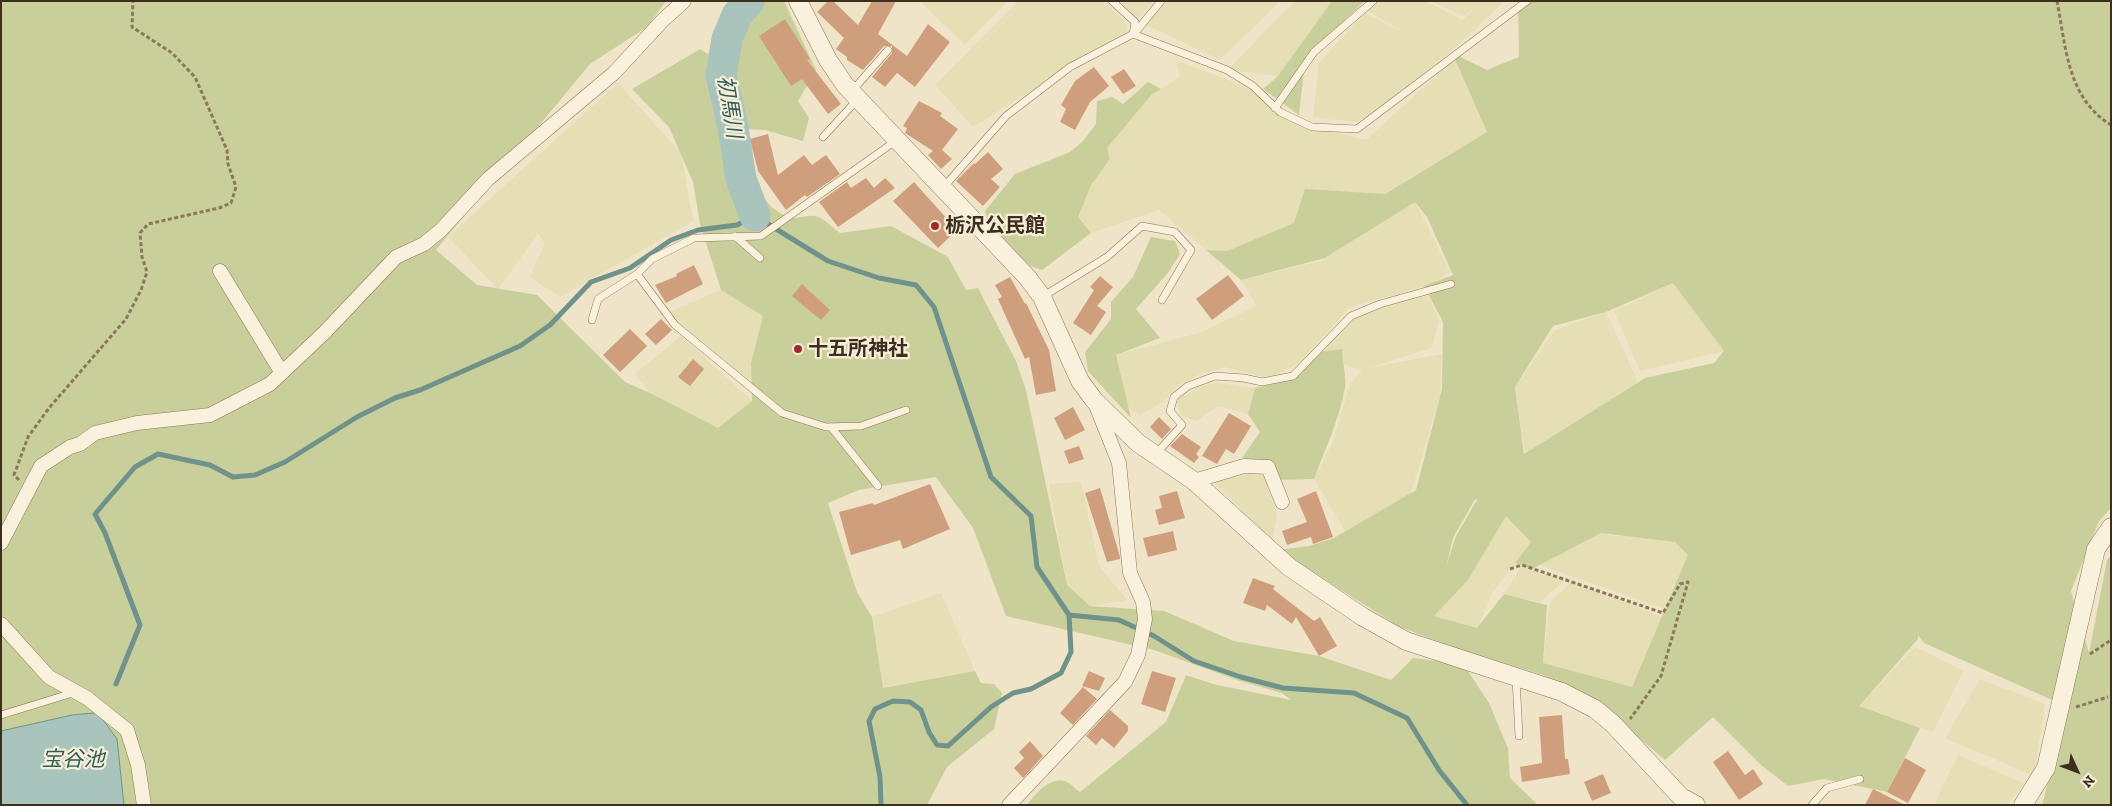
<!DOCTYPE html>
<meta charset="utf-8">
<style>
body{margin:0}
#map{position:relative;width:2112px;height:806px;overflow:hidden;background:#f0e4c8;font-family:"Zilla Slab",serif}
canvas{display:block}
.frame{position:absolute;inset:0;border:2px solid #3d2e20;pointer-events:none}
.north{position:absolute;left:2052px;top:746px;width:50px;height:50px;-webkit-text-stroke:4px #f7eed8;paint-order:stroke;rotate:133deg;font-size:14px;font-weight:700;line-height:20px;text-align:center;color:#3d2e20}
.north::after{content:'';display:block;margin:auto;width:18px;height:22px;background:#3d2e20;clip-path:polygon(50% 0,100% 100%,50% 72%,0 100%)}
</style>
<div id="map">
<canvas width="2112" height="806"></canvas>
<div class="frame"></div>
<div class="north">N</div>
</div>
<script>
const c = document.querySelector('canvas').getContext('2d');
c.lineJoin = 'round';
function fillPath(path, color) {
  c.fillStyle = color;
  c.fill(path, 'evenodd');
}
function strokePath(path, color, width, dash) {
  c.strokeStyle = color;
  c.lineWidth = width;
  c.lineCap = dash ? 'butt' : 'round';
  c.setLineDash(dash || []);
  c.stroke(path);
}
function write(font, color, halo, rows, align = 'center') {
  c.font = font + ' "Zilla Slab","Noto Sans JP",serif';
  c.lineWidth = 4.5;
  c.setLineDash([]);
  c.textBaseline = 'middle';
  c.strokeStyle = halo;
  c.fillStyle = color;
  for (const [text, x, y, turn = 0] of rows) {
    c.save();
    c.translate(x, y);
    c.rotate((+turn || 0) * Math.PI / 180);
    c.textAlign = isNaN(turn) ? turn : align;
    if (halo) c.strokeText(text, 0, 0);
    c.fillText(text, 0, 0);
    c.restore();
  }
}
fillPath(new Path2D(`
 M920,1H1008L965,45Z
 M1018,1H1102L1126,22L1128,31L973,127L935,85Z
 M1115,1H1153L1135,22Z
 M1161,1H1280L1220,60L1142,23Z
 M1295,1H1332L1278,76L1227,70Z
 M1374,1H1426L1462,20L1477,6L1464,16L1431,1H1504L1466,38L1387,105L1356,122L1313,117L1319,63L1365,13L1408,35L1366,10Z
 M1176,60L1231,81L1266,97L1287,120L1366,140L1454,60L1487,132L1382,195L1294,223L1227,251L1206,250L1159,210L1091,233L1078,218L1089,187L1110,159L1107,148L1150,95L1180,77Z
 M618,83L681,153L693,221L560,297L530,277L545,243L538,234L498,289L448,237Z
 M1415,202L1450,272L1432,284L1349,308L1299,363L1270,379L1225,367L1203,373L1177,386L1162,403L1139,415L1126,406L1116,355L1199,333L1257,306L1241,280L1321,261Z
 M1673,283L1724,351L1640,371L1614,311Z
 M721,290L763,316L751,363V382L667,313Z
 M1426,290L1439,320L1432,348L1368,368L1442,354L1440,396L1411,493L1345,531L1314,479L1333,441L1350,384L1362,370L1342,364V349L1318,352L1348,318Z
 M1606,312L1638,382L1525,453L1515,387L1555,330Z
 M681,336L752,401L718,429L650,393L635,374Z
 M1217,383L1255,388L1248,414L1218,406L1196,421L1180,415L1177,401L1198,387Z
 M1250,474L1263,475L1277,514L1272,541L1213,481Z
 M1081,482L1099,566L1127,600L1090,606L1067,585L1049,484Z
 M1506,515L1531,542L1493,592L1477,628L1434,616L1468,580Z
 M1601,533L1615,536H1650L1676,542L1688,555L1667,610L1540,565L1571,546Z
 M1522,565L1565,580L1540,602L1504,594Z
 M1572,581L1665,618L1630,690L1543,663L1550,602Z
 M941,593L975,671L883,688L872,617Z
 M1915,647L1964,671L1933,732L1858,706Z
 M1980,679L2045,704L2034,776L1945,738Z
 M1958,755L2025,784L2006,805H1934Z`), '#e6deb5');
fillPath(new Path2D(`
 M1,1H666L647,27L590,64L436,250L477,285L537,295L625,382L650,393L718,428L752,401L751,363L763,316L721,290L700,224L693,182L669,127L632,89L700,49L732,69C738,114 738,196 788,217C796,220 807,215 815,216C823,217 833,228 840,233L891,226L948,257L966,290L978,288L1016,361L1026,390L1067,585L1090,606L1164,611L1234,641L1319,656L1391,680L1413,658L1453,663L1468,671L1489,703L1508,748L1510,778L1538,805H1027C1035,794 1051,775 1067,782C1072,784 1076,790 1080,792L1166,722L1186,675L1213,684L1291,700L1282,693L1237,680L1154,650L1006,616L973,528L936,477L859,490L828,503L857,592L872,617L883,688L975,671L981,683L994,684L1002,693L994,729L947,767L927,805H1Z
 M762,1H784L816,70L798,101L809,118L803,141L765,130L745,129L734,62L727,39Z
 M1332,1H1365L1338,26L1305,62L1299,115L1263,89L1278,76Z
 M1518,1H2111V508L2099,521L2071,591L2089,653L2107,560L2111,555V805H2042L2068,707L1924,643L1918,635V639L1859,706L1920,728L1887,792L1824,779L1788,786L1761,765L1713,717L1665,760L1599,704L1543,675L1457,649L1398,626L1278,550L1309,546L1334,538L1416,490L1442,389L1443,322L1424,286L1453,275L1427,217L1415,202L1325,258L1241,280L1206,250L1227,251L1294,223L1305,189L1385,194L1487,132L1452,53L1487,70L1519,57ZM1673,283L1724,351L1714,363L1645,378L1524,454L1515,387L1553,326L1606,312ZM1478,498L1456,536L1446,567L1453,538L1474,501ZM1506,516L1531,542L1515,563L1532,569L1601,533L1675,542L1688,555L1632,687L1543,663L1547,605L1504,594L1477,628L1434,616L1468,580Z
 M1148,82L1161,89L1152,94L1107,148L1110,159L1091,185L1078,217L1091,233L1042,270L1025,264L989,227L985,211L1015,174L1070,152L1083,141L1096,124L1097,101L1112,97L1123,104Z
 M1151,237L1175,241L1180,254L1168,273L1136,309L1160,338L1116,355L1131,418L1088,371L1085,352L1111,319V302L1133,277Z
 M1342,349C1342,360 1347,379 1345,387C1340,418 1325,449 1314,479L1280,480L1258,461L1242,458L1260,432L1248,414L1255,388L1296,378L1318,352Z`), '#c9cf9b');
const water = new Path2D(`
 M98,713L117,739L124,805H1V731L72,715Z`);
fillPath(water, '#a9c4bc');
strokePath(water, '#6f938a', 1);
strokePath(new Path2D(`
 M1069,615L1119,620L1154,636L1194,661L1241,677L1283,688L1354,693L1407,718L1439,770L1467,805
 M116,684L140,625L105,533L95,514L135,467L158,454L210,465L233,477L255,475L285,462L357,417L395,398L420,390L520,346L550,325L591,282L630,268L671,240L698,230L737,225L755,216L828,261L879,278L916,285L934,307L991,477L1031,516L1037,567L1069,615L1071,652L1061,673L1031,689L1013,693L991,707L948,746L937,745L929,732L921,710L910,702L893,701L875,709L869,721L880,777L881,805`), '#6f938a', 5);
strokePath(new Path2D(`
 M749,1L737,15L727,39L721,75L733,127L741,179L755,216`), '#a9c4bc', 31);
fillPath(new Path2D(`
 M828,1H833L858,25L872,1H896L878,34L907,56L928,24L950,42L915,87L897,73L885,87L872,77L892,53V46H884L863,70L847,60V57L836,49L844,38L817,12Z
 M785,19L810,59L807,60L841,104L828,114L802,79L791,86L759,36Z
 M1094,67L1109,86L1090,102L1075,130L1060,122L1066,109L1061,105L1075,81Z
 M1124,69L1136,86L1123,94L1111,77Z
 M919,101L942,113L940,116L958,129L942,150L952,159L941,169L928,155L933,151L905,133L907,128L903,126Z
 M768,134L778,175L804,155L812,165L826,155L840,174L807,197L805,195L786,210L758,171L750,139Z
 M988,152L1003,169L991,179L1000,187L983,206L956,181L974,163L975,164Z
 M866,178L874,188L885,178L895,188L838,227L819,202L847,182L851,188Z
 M914,182L957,230L938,248L893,201Z
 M694,265L703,284L666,303L655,285L677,276L676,274Z
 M1228,275L1244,296L1212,320L1196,299Z
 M1100,276L1113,287L1097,306L1106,312L1091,335L1073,323L1094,290L1090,287Z
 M1010,277L1025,304L1026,303L1049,350L1056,391L1036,395L1029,357L1025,359L998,299L1002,297L995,285Z
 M802,284L830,310L821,320L792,296Z
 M661,319L672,330L656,345L645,334Z
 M630,329L647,346L620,372L603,355Z
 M693,359L704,369L690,386L678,377Z
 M1073,407L1085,430L1065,440L1054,418Z
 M1229,413L1251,426L1234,454L1226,449L1217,464L1202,456Z
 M1159,417L1171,429L1162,439L1150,427Z
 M1182,434L1201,447L1196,454L1199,457L1194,463L1170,446Z
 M1079,446L1084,459L1069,464L1064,451Z
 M930,484L950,529L903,549L900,540L851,555L839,512L873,503L874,505Z
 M1100,488L1120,557V559L1107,562L1085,493Z
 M1177,491L1185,518L1159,525L1155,510L1162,508L1159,496Z
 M1316,491L1333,537L1313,544L1311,537L1287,545L1282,531L1307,522L1297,499Z
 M1173,531L1177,550L1148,557L1143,538Z
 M1253,578L1275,586L1273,589L1314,621L1320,617L1337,646L1319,656L1296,617L1292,624L1267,605L1265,611L1243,603Z
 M1089,671L1105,678L1099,691L1082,686Z
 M1152,671L1176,678L1165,712L1141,704Z
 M1083,687L1097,699L1073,725L1060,713Z
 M1110,710L1128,726V731L1114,748L1102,738L1096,745L1086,736Z
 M1562,715L1565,759H1568L1570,774L1522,782L1520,767L1542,763L1539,717Z
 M1030,741L1043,756L1023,778L1014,768L1024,758L1019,752Z
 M1728,751L1745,775L1753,769L1763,784L1739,800L1713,762Z
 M1905,758L1926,770L1908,803L1887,792Z
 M1603,774L1611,793L1592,801L1584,782Z
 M1873,789L1905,805H1865Z`), '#cf9f7d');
const service = new Path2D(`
 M1112,1L1135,22L1133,34
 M1134,34L1161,1
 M852,91L888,50
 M1275,108L1314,52L1373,1
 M823,137L858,99
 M943,188L1006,116L1070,67L1133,34L1227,70L1253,86L1280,112L1312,127L1357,129L1527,1
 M735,236L760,258
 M637,274L675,325L782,413L826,427L861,426L906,410
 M1042,297L1107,257L1142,226L1175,232L1191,250L1162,300
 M592,320L598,299L637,274L652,259L694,238L761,236L897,140
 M831,427L878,486
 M1155,455L1182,425L1170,411L1174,397L1188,386L1215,376L1244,378L1262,382L1293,376L1351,316L1380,304L1451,284
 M1516,678L1519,736
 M1,715L76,692
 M1812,805L1827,788L1860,779`);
const minor = new Path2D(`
 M220,271L282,373
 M1194,481L1244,466L1268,467L1282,502
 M1,543L41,466L70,447L80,444L95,433L137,423L210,415L270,384L325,332L396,257L424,244L441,230L488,179L614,73L663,20L684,1
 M1,624L49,677L87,698L127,730L138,765L144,805
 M1009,805L1125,682L1138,655L1145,619L1143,602L1130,573L1119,463L1095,403`);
const tertiary = new Path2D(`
 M798,1L828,60L845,85L1027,277L1042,297L1080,381L1094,400L1138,443L1194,481L1289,567L1363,617L1406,641L1562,692L1595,709L1613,724L1681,797L1696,805
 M2023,805L2046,768L2096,549L2111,527`);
strokePath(service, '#8d765c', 8);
strokePath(minor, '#8d765c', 15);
strokePath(tertiary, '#8d765c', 19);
strokePath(new Path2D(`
 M2057,1C2066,47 2067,98 2111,125
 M19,480L14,475L28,437L49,408L126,319L141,290L147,272L142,257L140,233L148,224L219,208L231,203L236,187L228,164L227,150L195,77L172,53L132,27L133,1
 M1510,569L1522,565L1663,613L1680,584L1688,582L1661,676L1630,719
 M2090,654L2111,640
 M2076,707L2108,697`), '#8d765c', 3, [4, 2.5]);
strokePath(service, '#faf1dc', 7);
strokePath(minor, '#faf1dc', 14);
strokePath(tertiary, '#faf1dc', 18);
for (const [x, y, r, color] of [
 [935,226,5,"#9e2a2b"],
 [798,349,5,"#9e2a2b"]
]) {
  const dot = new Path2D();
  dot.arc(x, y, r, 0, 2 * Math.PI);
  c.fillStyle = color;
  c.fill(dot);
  strokePath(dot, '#f7eed8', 2);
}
write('bold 20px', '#3d2e20', '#f7eed8', [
 ["栃沢公民館",945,226],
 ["十五所神社",808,349]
], 'left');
write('italic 21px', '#2f5d5a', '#f7eed8', [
 ["初馬川",729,107,81],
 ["宝谷池",73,760]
]);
</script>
